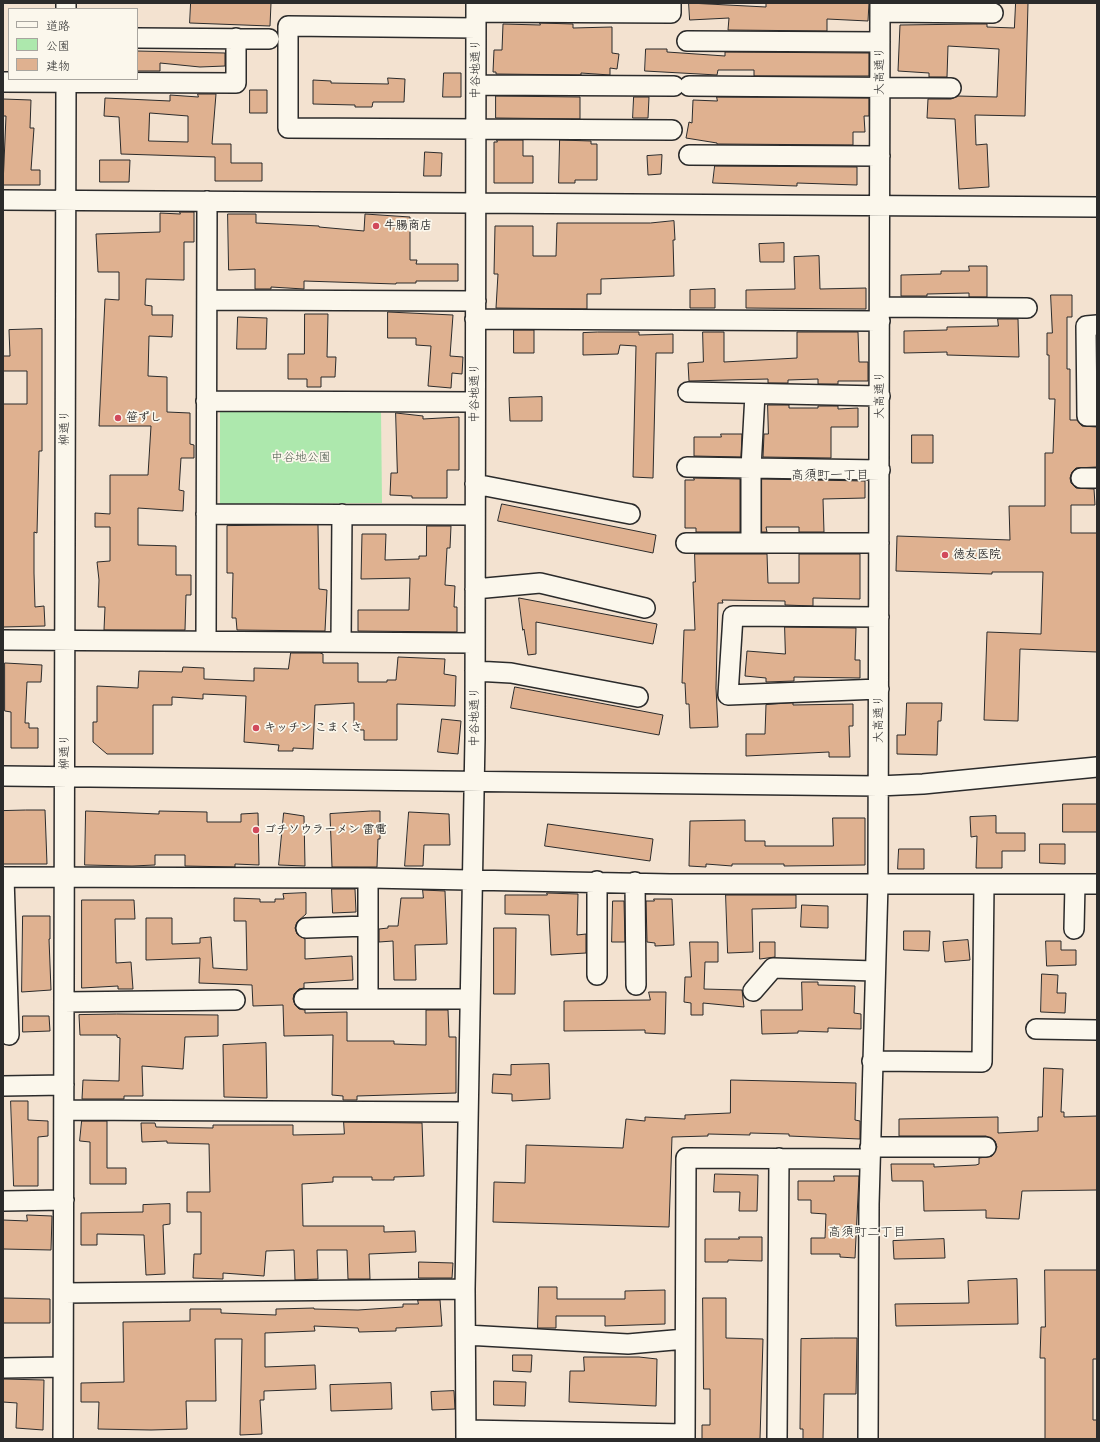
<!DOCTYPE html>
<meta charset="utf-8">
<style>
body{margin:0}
#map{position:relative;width:1100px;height:1442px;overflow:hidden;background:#f3e2d0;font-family:Itim,"Klee One",sans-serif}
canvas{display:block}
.frame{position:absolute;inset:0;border:4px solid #2b2b2b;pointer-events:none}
.legend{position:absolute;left:8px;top:8px;width:130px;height:72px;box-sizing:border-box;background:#fbf7ec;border:1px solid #a8a59f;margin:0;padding:5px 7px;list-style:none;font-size:12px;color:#2b2b2b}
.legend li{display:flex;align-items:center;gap:8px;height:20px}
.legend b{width:20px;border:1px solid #a8a59f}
</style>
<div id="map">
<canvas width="1100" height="1442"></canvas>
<div class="frame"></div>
<ul class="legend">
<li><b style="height:5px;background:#fbf7ec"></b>道路</li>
<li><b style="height:11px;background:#ade8ad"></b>公園</li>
<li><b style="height:11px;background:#dfb190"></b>建物</li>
</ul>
</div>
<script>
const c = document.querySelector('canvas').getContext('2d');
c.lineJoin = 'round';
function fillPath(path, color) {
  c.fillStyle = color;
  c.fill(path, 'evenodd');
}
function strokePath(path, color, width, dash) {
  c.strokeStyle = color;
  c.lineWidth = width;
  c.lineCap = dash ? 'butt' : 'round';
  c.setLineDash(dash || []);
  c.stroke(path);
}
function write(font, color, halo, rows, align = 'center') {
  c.font = font + ' Itim,"Klee One",sans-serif';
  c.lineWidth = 3.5;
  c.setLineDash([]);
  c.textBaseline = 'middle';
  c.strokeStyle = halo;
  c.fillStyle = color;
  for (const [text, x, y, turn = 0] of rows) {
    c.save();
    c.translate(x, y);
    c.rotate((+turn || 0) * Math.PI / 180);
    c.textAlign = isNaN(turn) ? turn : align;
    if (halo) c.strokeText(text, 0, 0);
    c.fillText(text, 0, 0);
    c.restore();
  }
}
fillPath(new Path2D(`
 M220,412H381L382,503L220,504Z`), '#ade8ad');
const building = new Path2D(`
 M191,3H271L270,26L190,23Z
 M689,3L766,7V3H869L868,21L827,19V31L728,30L729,18L690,20Z
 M1016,3H1028L1025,116L975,115L976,145L987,144L989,187L959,189L955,119L927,118L928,99H951L958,96L997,97L999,49L948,46L947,77H929V73L898,71L900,25L974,24H987V27L1014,28Z
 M540,23L573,24V28L612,27V53L619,54L617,69L610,68V75L581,73V75L496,74V72H493L494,50H502L503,24L540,25Z
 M646,49H667V52L725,56V52L866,53H869V76H754V70H718L717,75L645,71Z
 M137,51L225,53V66L200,67L160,63V71H137Z
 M444,73H461V97H443Z
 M388,78L405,79L404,102H373L372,107H355V105L313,104V80L331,81V83L388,84Z
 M250,90H267V113H250Z
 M198,94H216L212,144H231V163H262V181H215V157L121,154L119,117L104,116L105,98L170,101V95L198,97ZM150,113L188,116V142L149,141Z
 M496,96L580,97V119L496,118Z
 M634,97H649L648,118H633Z
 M717,97L869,98V116H864L865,132H853V145L717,144V143L686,138L689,122L692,123L693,100L717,101Z
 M3,99L31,100L30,128H34L31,170H40V185H3L6,116H3Z
 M497,140H523V156H533V183H494V142H497Z
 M560,140L591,141V144H597V180H575V183H559Z
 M425,152L442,153L441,176H424Z
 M662,155L661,174L648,175L647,156Z
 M100,160H130L129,182H100Z
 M715,166L857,167V185L797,183V186L713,183Z
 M180,212H194V242H184V280L146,279L145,305L152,306V315H173L172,337L149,336L148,376L167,377V412L190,413V444L194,445V458H181L179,490L184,491L183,511L138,508V545L176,546V575H191V595H186L185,630H104L105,607H98L99,580L97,562L110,561V527H95V513L110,514V475H148L151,426H99L105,299L119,300V272H98L96,234L160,232V213L180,214Z
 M228,214H256V223L319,226V227L364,231L365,214L410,217V260H417L416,264H458V281H416V283H396V284L304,281V289L271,287V289H255V269L229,270Z
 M674,221L675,240H673L674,276L601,279V294H587V309L496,308L498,274H494L495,226H533V256H556L557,223H650Z
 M784,243V262H760L759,244Z
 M819,256L820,289L866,288V309L746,308V290L795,289L794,257Z
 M969,266H987V297H969V293L927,294V296H901V275L941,274V271H969Z
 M715,289V308H690V290Z
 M1051,295H1072V317H1067V369H1070V420H1077L1082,426L1097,427V467L1076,468L1072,472L1070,478L1071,483L1076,488L1094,489L1095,505H1071V533H1097V652L1020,649L1018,721L984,720L987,632L1041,634L1043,572H992V574L896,571L897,536L1010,540L1009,506H1045V453H1053L1055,399H1049V355H1047V333H1052Z
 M388,312L453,315L450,356L463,357L462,374L452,373L451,388L428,386L431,346L416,345V338H388Z
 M305,314H328L327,357H336L335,377H321V387H307V379H288V354H304Z
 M238,317L267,318L266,349H237Z
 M998,319H1018L1019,357L947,355V352L904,353V331L947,330V327L998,326Z
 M42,329V451H39L37,533L34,532V573L35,607L44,606L45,626L3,627V404H27V371H3V356H10L9,330Z
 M514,330H534V353H514Z
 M598,332H639V335L673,334V353H656L653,478L633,477L636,346L620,345L618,354L583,355V333Z
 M703,332H724V362L797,358V332H858L859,362H868V381H838V384H818V379L788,380V383H768V379L689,381L688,363L703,362Z
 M542,397V421H510L509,398Z
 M768,405H789V408H818V406H838V409L858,408V427H831V458L763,457L764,434H768Z
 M396,413L423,416V419L459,417V470H447V498H412V496L390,495L391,473H397Z
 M721,434H742L741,457L694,456V437H721Z
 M912,435H933V463H912Z
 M694,478L740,479V532H696V528H685V480H694Z
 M762,479L865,481V498L823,499L824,532H799V527H766L767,532H762Z
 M502,504L656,535L653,553L498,521Z
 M318,525L319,589L327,590L325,631L237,630L236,618H232L233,573H227V526Z
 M427,526H451L450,548H447L445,585L455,586L454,607H457V632L358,631V610H409L410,578L361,579L362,534H386L385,560L419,559V556H426Z
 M695,554H767L768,583H799V554H860V599L813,598V606L785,605V601L722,600L723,603H718L716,688L718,727L690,728L689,704H686L685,683H682L684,630H695L693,582H695Z
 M519,598L657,624L653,644L536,622V654L528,655L524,629L523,630Z
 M785,627L856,628L855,660H860V678L794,677V681L766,682V678L745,676L747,651L785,654Z
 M291,653H320L323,654V663H358V682H387V680H396L398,657L445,659L444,674L456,676L455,706L397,704V740H364V730H354V703L315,705L313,749L293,748V751H278L279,745L244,742L246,696L203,694V699L172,697V705H153V754H107L93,742V722H97V686L138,688L139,671L182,672L183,667L204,668V679L254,681V668L288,669Z
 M5,663L42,665L41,682H27L25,723H29V728H38V748H11V712L5,711Z
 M515,687L663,715L659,735L511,708Z
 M793,703V705L853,704V726H849L850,757H829V752L746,756V734H765L766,705Z
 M907,703H942L941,721H938L937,755L897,754V735H905Z
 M442,719L461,721L458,754L438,752Z
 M1063,804H1097V832H1063Z
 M26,810H45L47,864H3V811Z
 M86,811L159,814V811L207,812V822H241V814L258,813L259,865L235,864V867L185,866V855H155V865L132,866L85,865Z
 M371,811H380V839H378L377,867H332L330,814Z
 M409,812L449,814L450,845H424L423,866H405Z
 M284,813L304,816L305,866L279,865Z
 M996,816V833H1025V851H1002V868H976L977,836L971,837L970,817Z
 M833,818H865V865L784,866V864H732V866L706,864V867L689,866L690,821L745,820V841H765V846H833Z
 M548,824L653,839L650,861L545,846Z
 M1040,844H1065V864L1040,863Z
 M899,849H924V869H898Z
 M332,889H355L356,912L333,913Z
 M423,890L445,891L447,944L415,945L416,980H394L393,941L379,942V929L388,928V926H398L401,898H423Z
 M306,893V914L297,922L295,928L297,934L305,939V959L352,956L353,980L304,983V988L299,989L294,994L293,999L295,1005L299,1009L305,1010V1013L347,1012V1041H394V1044L426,1045V1010H448L449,1037H456V1093L357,1096V1100H343V1096L332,1095L333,1035L284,1036L283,1005L253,1006L252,985L199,983L200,958L146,960V918H172V944L200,943V938L211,937L213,968L247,970L246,921H234V898L260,899V902H275V899H284L283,894Z
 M547,893L578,894L577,935L586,934V953L551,955L549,915L505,914V895H547Z
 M726,895H796V908L752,909L753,952L728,953Z
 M654,899H672L674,945L655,946V943L647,942L646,901H654Z
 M82,900H134L135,919H115L116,963L131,962L133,989H118V986L82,988Z
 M613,901H624L625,942H612Z
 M802,905L828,906V928L801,927Z
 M23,916H50V939H49L51,990L22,992Z
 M494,928H516L515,994H494Z
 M904,931H930L929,951L904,950Z
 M968,940L970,960L945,962L943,942Z
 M1046,941H1061V950H1076V965L1047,966Z
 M690,942H718V962H705L704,989L742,990L744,1007L703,1003V1015H691V1003L684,1002L685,977H691Z
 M760,942H775V957L760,959Z
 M1042,974L1058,975L1057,993H1066L1065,1013L1041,1012Z
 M802,982H818V985L855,986L854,1013L861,1014V1029L828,1028V1032L798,1031V1033L762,1034L761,1010H802Z
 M649,992H666L665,1034L645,1033V1030L564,1031V1001L650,1000Z
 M117,1014L218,1015V1036L185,1037L183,1069L142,1066L143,1096H124V1099H82L83,1080L119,1081L120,1038L117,1037V1035H80L79,1015Z
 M23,1016H49L50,1031L23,1032Z
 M266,1043L267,1098L224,1097L223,1045Z
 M549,1064L550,1099L512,1101V1094L492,1093L493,1074L511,1075V1065Z
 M1044,1068L1063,1069L1061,1112H1064V1117L1097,1116V1190L1022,1191L1019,1219L986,1218V1210L924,1211L923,1181H892L891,1164H934V1167L976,1165L979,1164V1158L992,1156L997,1147L995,1141L986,1136H899V1119L998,1117V1133L1038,1131V1117H1042Z
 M731,1080L856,1083L855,1120L860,1121V1139L789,1136V1134L750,1133V1135L708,1134V1136L672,1137L669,1227L493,1222L494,1182L525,1183L526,1145L623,1148L626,1119L645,1121V1117L685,1119V1115L730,1113Z
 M11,1101H28V1120L48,1121V1136L38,1137V1186H14Z
 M82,1121H107V1168H126V1184H90V1142L80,1141Z
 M344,1122L422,1123L424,1176L394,1177V1180H372V1177H333V1182L302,1184L303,1226H384V1232L415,1231L416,1252L369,1254L370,1279H348L347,1250H317L318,1279L295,1280L294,1250L266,1251L264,1276L223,1273V1279L193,1278L194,1254H201V1212H187V1192H210L209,1144L167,1143V1141L142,1142L141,1123H155L156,1127L213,1128V1125H293V1135L344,1134Z
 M715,1174L758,1175L757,1211H739L740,1192H714Z
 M834,1176H859L855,1258L840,1257V1254H811V1238H825L826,1214L811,1213V1200H798V1181H834Z
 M170,1204V1224L163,1225L165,1274L146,1275L144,1235L97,1234V1245H81V1213L143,1212V1205Z
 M27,1215L52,1216L51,1250L3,1249V1220L27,1221Z
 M739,1237H762V1261L728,1260V1262H705V1239H739Z
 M944,1239L945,1258L894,1259L893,1241Z
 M419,1262L453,1263L452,1278H419Z
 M1045,1270H1097V1359H1093V1420H1097V1439H1045V1358H1040L1041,1327H1045Z
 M1017,1279L1018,1324L896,1326L895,1304L969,1303L968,1281Z
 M539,1287H557V1299H625V1291L665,1290V1324L605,1326V1316H556V1328H538Z
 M3,1298L50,1299V1323H3Z
 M703,1298H726V1338L763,1339L760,1439H702V1425H710V1389H704Z
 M418,1300H440L442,1326L396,1328V1331L359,1332L358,1328L314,1326L315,1331L265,1333V1367L315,1365L316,1389L264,1391V1400H260L262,1434L240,1435L242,1339H215L216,1401H186L187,1429L151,1430L98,1429L99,1402H81V1383L124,1382L123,1322L190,1321V1309H221V1313L276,1315V1309L314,1308V1309L358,1310L403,1307V1304H418Z
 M834,1338H857L856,1394H824L823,1439H803V1429H800L801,1339Z
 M513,1355H532L531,1372L513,1371Z
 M584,1357H639L657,1359L656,1406L569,1402L570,1371H584Z
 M3,1379L44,1380L43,1430L16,1428L17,1403L3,1402Z
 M494,1381L526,1382L525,1406L494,1405Z
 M391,1383L392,1409L331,1411L330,1385Z
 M454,1391L455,1409L432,1410L431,1392Z`);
fillPath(building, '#dfb190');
strokePath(building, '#2b2b2b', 1);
const minor = new Path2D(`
 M66,9V3
 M476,12L671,13V3
 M880,12L993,13
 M476,28L288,26V128L672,130
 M137,38L269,39
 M687,41L880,42
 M3,82L236,83V38
 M476,85L674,86
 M689,86L951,88
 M689,155L880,156
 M3,200L1097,207
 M207,300L476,301
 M880,307L1027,308
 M475,319L880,321
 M1097,325L1086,326L1087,416H1097
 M688,392L880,396
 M206,401L475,402
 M687,467L880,470
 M1081,478H1097
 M475,484L630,514
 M206,514L475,515
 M686,543H879
 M751,543V468L755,394
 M475,589L540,583L645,608
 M3,640L475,643
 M206,641L207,201
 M341,642L342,514
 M475,671L511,673L638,697
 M879,689L728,695L733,616L879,617
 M3,776L878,786L923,784L1097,767
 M3,877L368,878L670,884H1097
 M4,877L9,1035
 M368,878V999
 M635,882L636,985
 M306,928L368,926
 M1074,929L1075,884
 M597,975V881
 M753,991L773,968L875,971
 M304,999H470
 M64,1002L235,1000
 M1036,1029L1097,1030
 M872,1061L982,1062L984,884
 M3,1086L64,1085
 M64,1110L468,1112
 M870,1147H986
 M3,1201L64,1200
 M64,1293L465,1289
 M466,1335L628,1344L685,1339
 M3,1368L63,1367
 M466,1430L685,1434
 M63,1439L66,79
 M466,1439L465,1289L475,738L476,3
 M685,1439L686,1158L870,1159
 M777,1439L779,1158
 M868,1439L869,1204L878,884L880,3`);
strokePath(minor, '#2b2b2b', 22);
strokePath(minor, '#fbf7ec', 19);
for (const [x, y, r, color] of [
 [376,226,4,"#d1495b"],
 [118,418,4,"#d1495b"],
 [945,555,4,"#d1495b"],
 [256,728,4,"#d1495b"],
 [256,830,4,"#d1495b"]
]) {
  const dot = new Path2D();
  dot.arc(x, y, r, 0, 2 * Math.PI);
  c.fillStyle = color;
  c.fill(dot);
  strokePath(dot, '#fbf7ec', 1.5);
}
write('12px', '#2b2b2b', '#fbf7ec', [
 ["中谷地通り",476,69,-90],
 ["大高通り",880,71,-90],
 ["中谷地通り",475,393,-90],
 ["大高通り",880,395,-90],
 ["柳通り",65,428,-90],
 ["中谷地通り",475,717,-90],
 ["大高通り",879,719,-90],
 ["柳通り",65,752,-90]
]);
write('bold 12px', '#2b2b2b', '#fbf7ec', [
 ["牛腸商店",384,226],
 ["笹ずし",126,418],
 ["徳友医院",953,555],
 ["キッチン こまくさ",264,728],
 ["ゴチソウラーメン 雷電",264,830]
], 'left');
write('12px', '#4c5a4c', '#fbf7ec', [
 ["中谷地公園",301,458]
]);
write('13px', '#2b2b2b', '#fbf7ec', [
 ["高須町一丁目",830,476],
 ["高須町二丁目",867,1233]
]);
</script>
